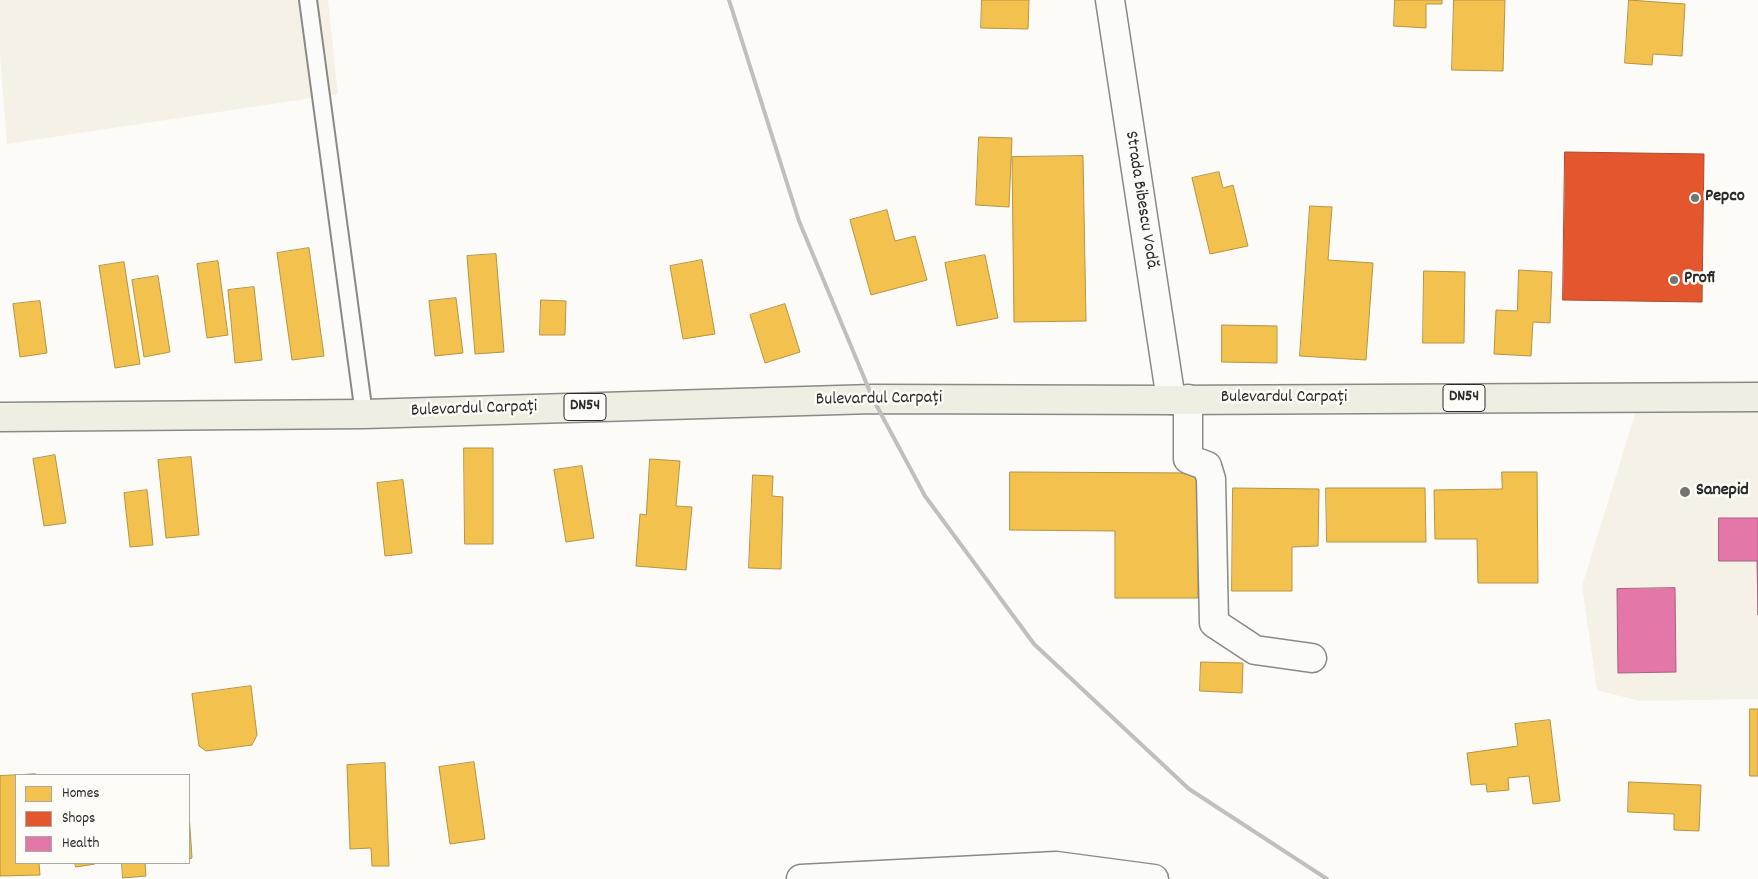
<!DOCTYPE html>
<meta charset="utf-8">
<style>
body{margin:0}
#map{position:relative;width:1758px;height:879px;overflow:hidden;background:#fcfbf8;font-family:Dekko,sans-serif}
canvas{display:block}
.legend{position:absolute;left:15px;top:774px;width:175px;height:90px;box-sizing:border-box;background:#fdfcf7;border:1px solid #a9a8a5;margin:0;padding:6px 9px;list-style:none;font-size:15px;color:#2b2b2b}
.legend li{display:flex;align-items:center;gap:10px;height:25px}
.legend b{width:25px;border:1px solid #a9a8a5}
</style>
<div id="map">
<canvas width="1758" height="879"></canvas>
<ul class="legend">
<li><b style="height:14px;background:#f2c14e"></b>Homes</li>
<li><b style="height:14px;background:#e4572e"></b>Shops</li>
<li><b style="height:14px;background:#e377a8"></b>Health</li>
</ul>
</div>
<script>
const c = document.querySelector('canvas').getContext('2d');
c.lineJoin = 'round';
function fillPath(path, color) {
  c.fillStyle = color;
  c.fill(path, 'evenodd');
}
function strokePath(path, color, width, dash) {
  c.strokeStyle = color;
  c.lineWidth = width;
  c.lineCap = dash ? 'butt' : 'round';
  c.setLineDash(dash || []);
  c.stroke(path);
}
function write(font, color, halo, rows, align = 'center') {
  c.font = font + ' Dekko,sans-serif';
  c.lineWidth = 5;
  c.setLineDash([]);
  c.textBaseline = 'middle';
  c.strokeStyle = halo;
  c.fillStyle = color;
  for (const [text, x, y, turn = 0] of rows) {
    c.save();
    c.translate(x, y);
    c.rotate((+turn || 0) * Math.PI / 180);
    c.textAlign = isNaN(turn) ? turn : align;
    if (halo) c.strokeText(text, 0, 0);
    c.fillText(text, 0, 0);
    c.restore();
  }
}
fillPath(new Path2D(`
 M0,0H328L338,94L7,144L0,55Z
 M1758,397V699L1639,701L1597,690L1582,586L1640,398Z`), '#f6f1e6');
const homes = new Path2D(`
 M982,0H1029L1028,29L981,28Z
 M1395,0H1442V4H1426V28L1394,26Z
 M1454,0H1505L1503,71L1452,70Z
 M1629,0L1685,4L1682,56L1653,54L1652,65L1625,63Z
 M979,137L1012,138L1009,207L976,205Z
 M1083,156L1086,321L1014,322L1012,157Z
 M1219,172L1223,188L1233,185L1248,246L1210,254L1192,178Z
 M1310,206L1332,207L1328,260L1373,263L1366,360L1300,356Z
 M887,210L895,241L915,236L927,280L871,295L850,220Z
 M309,248L324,356L292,360L277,253Z
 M496,254L504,352L475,354L467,256Z
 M985,255L998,318L957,326L945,263Z
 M702,260L715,334L683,339L670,266Z
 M218,261L228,335L207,338L197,264Z
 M124,262L140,364L115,368L99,266Z
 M1519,270L1552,272L1550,323L1533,322L1531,356L1494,354L1496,310L1517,311Z
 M1424,271L1465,272L1464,343H1423Z
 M158,276L170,352L144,357L132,280Z
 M254,287L262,360L235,363L228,290Z
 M456,298L463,353L435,356L429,301Z
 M541,300L566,301L565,335H540Z
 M40,301L47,353L20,357L13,304Z
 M785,304L800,352L765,363L750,315Z
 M1222,325L1277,326V363L1222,362Z
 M464,448H493V544H465Z
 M55,455L66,523L44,526L33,459Z
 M191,457L199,535L166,538L158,460Z
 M650,459L680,461L676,506L692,507L686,570L636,566L640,514L646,515Z
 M582,466L594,538L566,542L554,470Z
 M1010,472L1198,473V598H1115V531L1010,530Z
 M1502,472H1537L1538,583H1478L1477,539H1435L1434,490L1502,489Z
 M753,475L773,476L772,496L783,497L781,569L749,568Z
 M403,480L412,553L385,556L377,483Z
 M1233,488L1319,489L1318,546L1292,547V591H1232Z
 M1326,488H1425L1426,542H1327Z
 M147,490L153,545L130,547L124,493Z
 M1201,662L1243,663L1242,693L1200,691Z
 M251,686L257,735L252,745L206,751L199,746L192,694Z
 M1750,709H1758V776H1750Z
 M1550,720L1560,801L1533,804L1529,776L1508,778L1509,790L1487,792L1486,784L1471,785L1467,753L1518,746L1515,724Z
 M474,762L485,839L450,844L439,767Z
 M385,763L389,866H372L371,848L350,849L347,765Z
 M35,774L16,775V863H39L40,875L0,876V776Z
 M1629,782L1701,785L1699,831L1674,830V814L1628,812Z
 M189,813L192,858L189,859Z
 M75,863H94L95,864L76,867Z
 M122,863H145L146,876L123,878Z`);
fillPath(homes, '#f2c14e');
strokePath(homes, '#b69444', 1);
const shops = new Path2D(`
 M1565,152L1704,154L1702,302L1563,300Z`);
fillPath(shops, '#e4572e');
strokePath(shops, '#ac4a2d', 1);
const health = new Path2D(`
 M1719,518H1758V615L1757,561H1719Z
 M1675,588L1676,672L1618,673L1617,589Z`);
fillPath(health, '#e377a8');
strokePath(health, '#ac6082', 1);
const lane = new Path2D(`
 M308,0L364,414`);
const street = new Path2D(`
 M1110,0L1171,400
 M1188,399V459L1207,466L1211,479L1214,623L1255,650L1312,658
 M801,879L1056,866L1154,879`);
const primary = new Path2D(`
 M0,417L364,414L873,399L1171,400L1758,397`);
strokePath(lane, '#898987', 20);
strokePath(street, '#898987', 31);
strokePath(primary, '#898987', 31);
strokePath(lane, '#fbfbf9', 16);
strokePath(street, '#fbfbf9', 28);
strokePath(primary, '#f0ede3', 28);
strokePath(new Path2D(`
 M729,0L799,221L873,399L925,496L1034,644L1189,789L1327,879`), '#c0bfbc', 4);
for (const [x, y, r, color] of [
 [1695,198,5,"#747473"],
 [1674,280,5,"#747473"],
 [1685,492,6,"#747473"]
]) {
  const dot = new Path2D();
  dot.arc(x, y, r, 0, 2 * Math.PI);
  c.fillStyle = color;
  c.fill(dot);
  strokePath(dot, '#fdfcf7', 2);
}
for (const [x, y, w] of [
 [1464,398,42],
 [585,407,42]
]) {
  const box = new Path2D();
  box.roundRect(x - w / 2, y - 13.5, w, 27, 4);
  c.fillStyle = '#fdfcf7';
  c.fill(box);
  strokePath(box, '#2b2b2b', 1);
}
write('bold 16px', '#2b2b2b', null, [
 ["DN54",1464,398],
 ["DN54",585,407]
]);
write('bold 18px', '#2b2b2b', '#fdfcf7', [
 ["Pepco",1705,198],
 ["Profi",1684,280],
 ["Sanepid",1696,492]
], 'left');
write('18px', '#2b2b2b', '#fdfcf7', [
 ["Strada Bibescu Vodă",1140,200,81],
 ["Bulevardul Carpați",1284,399],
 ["Bulevardul Carpați",879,400,-1],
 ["Bulevardul Carpați",474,410,-2]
]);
</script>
